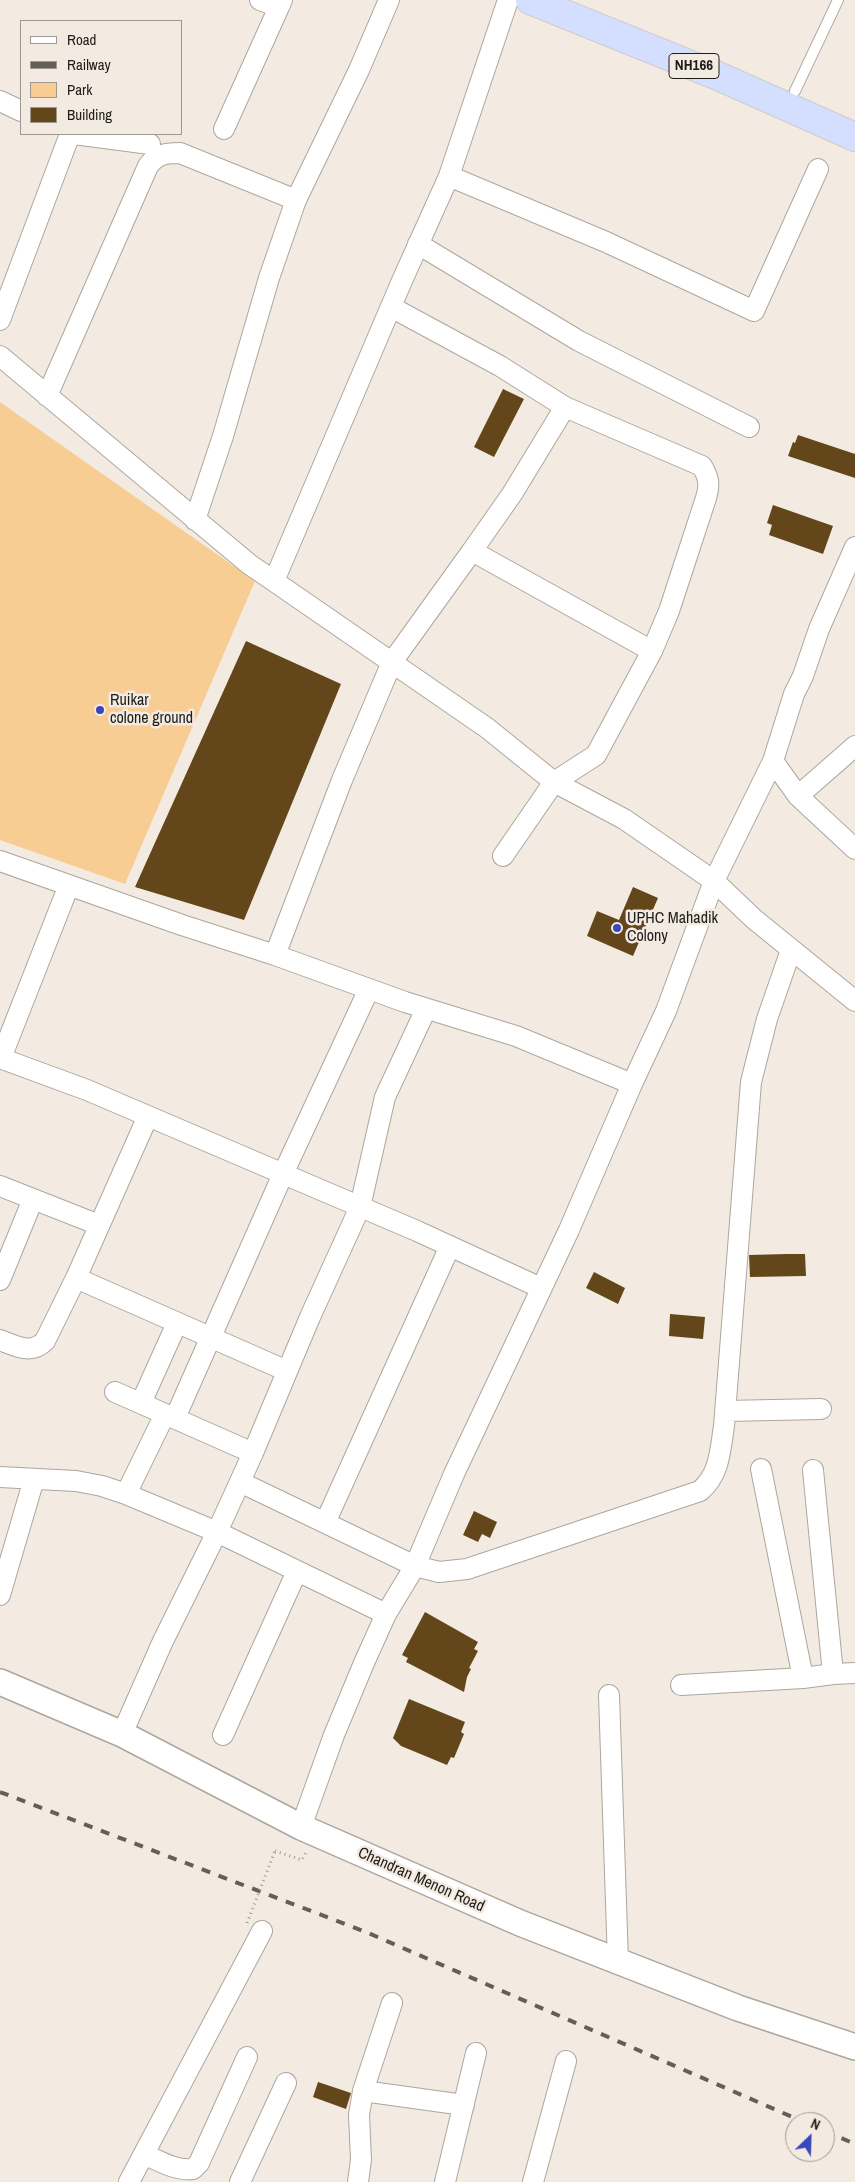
<!DOCTYPE html>
<style>
body{margin:0}
#map{position:relative;width:855px;height:2182px;overflow:hidden;background:#f3ebe1;font-family:"Archivo Narrow",sans-serif}
canvas{display:block}
.legend{position:absolute;left:20px;top:20px;width:162px;height:115px;box-sizing:border-box;background:#f3ebe1;border:1px solid #9e9891;margin:0;padding:6px 9px;list-style:none;font-size:15px;color:#1f1c19}
.legend li{display:flex;align-items:center;gap:10px;height:25px}
.legend b{width:25px;border:1px solid #9e9891}
.north{position:absolute;left:785px;top:2112px;width:50px;height:50px;box-sizing:border-box;background:#f3ebe1;border:1px solid #9e9891;border-radius:50%;rotate:24deg;font-size:14px;font-weight:700;line-height:20px;text-align:center;color:#1f1c19}
.north::after{content:'';display:block;margin:auto;width:18px;height:22px;background:#3947ba;clip-path:polygon(50% 0,100% 100%,50% 72%,0 100%)}
</style>
<div id="map">
<canvas width="855" height="2182"></canvas>
<ul class="legend">
<li><b style="height:6px;background:#fff"></b>Road</li>
<li><b style="height:6px;background:#625e58"></b>Railway</li>
<li><b style="height:14px;background:#f8cd93"></b>Park</li>
<li><b style="height:14px;background:#634619"></b>Building</li>
</ul>
<div class="north">N</div>
</div>
<script>
const c = document.querySelector('canvas').getContext('2d');
c.lineJoin = 'round';
function fillPath(path, color) {
  c.fillStyle = color;
  c.fill(path, 'evenodd');
}
function strokePath(path, color, width, dash) {
  c.strokeStyle = color;
  c.lineWidth = width;
  c.lineCap = dash ? 'butt' : 'round';
  c.setLineDash(dash || []);
  c.stroke(path);
}
function write(font, color, halo, rows, align = 'center') {
  c.font = font + ' "Archivo Narrow",sans-serif';
  c.lineWidth = 5;
  c.setLineDash([]);
  c.textBaseline = 'middle';
  c.strokeStyle = halo;
  c.fillStyle = color;
  for (const [text, x, y, turn = 0] of rows) {
    c.save();
    c.translate(x, y);
    c.rotate((+turn || 0) * Math.PI / 180);
    c.textAlign = isNaN(turn) ? turn : align;
    if (halo) c.strokeText(text, 0, 0);
    c.fillText(text, 0, 0);
    c.restore();
  }
}
fillPath(new Path2D(`
 M0,402L255,581L125,884L0,840Z`), '#f8cd93');
fillPath(new Path2D(`
 M503,389L524,399L494,457L474,447Z
 M798,435L855,454V478L788,456L793,442L795,443Z
 M773,505L833,526L823,554L769,535L772,525L767,523Z
 M246,641L341,684L244,920L135,887Z
 M633,887L658,898L633,956L587,936L597,911L619,920Z
 M787,1254H805L806,1276L750,1277L749,1255Z
 M594,1272L625,1288L618,1304L586,1288Z
 M670,1314L705,1317L703,1339L669,1336Z
 M474,1511L497,1522L490,1538L482,1534L478,1542L463,1535Z
 M425,1612L478,1642L474,1649L478,1651L469,1668L471,1669L467,1677L464,1692L406,1662L408,1658L402,1655Z
 M409,1699L465,1722L461,1732L464,1734L454,1758L451,1757L447,1765L401,1746L393,1738Z
 M318,2082L351,2093L346,2109L313,2097Z`), '#634619');
const service = new Path2D(`
 M795,91L838,0`);
const minor = new Path2D(`
 M260,0L279,7L282,0
 M0,101L21,111
 M224,129L279,7
 M74,134L150,144
 M449,176L606,242L754,311L818,169
 M418,244L579,341L749,427
 M391,307L500,366L565,407L512,494L472,551
 M0,320L70,134
 M0,356L249,564L487,728L554,782L624,819L714,881L754,919L855,1001
 M47,396L148,166C157,154 165,153 180,153L296,200
 M565,407L702,466C709,478 710,485 706,498L669,611L652,651
 M195,520L223,436L269,278L296,200L359,70L389,0
 M274,581L401,283L449,176L508,0
 M773,761L798,796L855,849
 M798,796L855,746
 M0,861L182,925L275,955L405,1002L516,1036L632,1084
 M275,955L342,780L392,662L472,551L652,651L596,755L554,782L503,856
 M0,1058L87,1090L417,1231L541,1288
 M1,1058L69,885
 M0,1186L99,1225
 M76,1278L287,1371
 M0,1280L33,1199
 M0,1340C16,1346 31,1355 45,1341L76,1278L148,1116
 M115,1392L253,1453
 M141,1403L177,1323
 M725,1411L821,1409
 M175,1418L283,1174L369,989
 M761,1469L803,1678
 M813,1470L833,1674
 M0,1477L76,1481L102,1486L126,1494L217,1532L386,1614
 M240,1482L415,1566L439,1572L467,1569L700,1491C720,1474 720,1451 724,1426L751,1082L767,1019L791,950
 M126,1494L165,1414
 M325,1523L450,1246
 M0,1595L34,1479
 M681,1685L803,1678L833,1674L855,1673
 M609,1695L618,1962
 M122,1734L163,1641L217,1532L253,1453L310,1317L360,1207L385,1097L426,1009
 M223,1735L297,1571
 M301,1827L334,1735L364,1663L386,1614L415,1566L454,1474L569,1230L632,1084L666,1011L714,881L773,761L794,694L803,676L819,629L855,547
 M363,2091L464,2105
 M144,2154C159,2161 176,2171 193,2169L199,2163L247,2057
 M129,2182L262,1931
 M240,2182L286,2083
 M358,2182L361,2160L359,2115L363,2091L392,2003
 M445,2182L476,2053
 M533,2182L566,2061`);
const tertiary = new Path2D(`
 M0,1682L122,1734L301,1827L520,1923L738,2008L855,2047`);
const trunk = new Path2D(`
 M530,0L718,76L855,137`);
strokePath(service, '#ada69d', 12);
strokePath(minor, '#ada69d', 22);
strokePath(tertiary, '#ada69d', 28);
strokePath(trunk, '#cecdcc', 30);
strokePath(new Path2D(`
 M275,1851L302,1860L306,1852`), '#a09a92', 3, [1, 4]);
strokePath(service, '#fff', 10);
strokePath(minor, '#fff', 20);
strokePath(tertiary, '#fff', 25);
strokePath(trunk, '#d4defe', 28);
strokePath(new Path2D(`
 M0,1792L366,1932L804,2122
 M825,2131L855,2144`), '#625e58', 4, [9, 9]);
strokePath(new Path2D(`
 M247,1923L275,1851`), '#a09a92', 3, [1, 4]);
for (const [x, y, r, color] of [
 [100,710,5,"#3947ba"],
 [617,928,5,"#3947ba"]
]) {
  const dot = new Path2D();
  dot.arc(x, y, r, 0, 2 * Math.PI);
  c.fillStyle = color;
  c.fill(dot);
  strokePath(dot, '#f3ebe1', 2);
}
for (const [x, y, w] of [
 [694,66,50]
]) {
  const box = new Path2D();
  box.roundRect(x - w / 2, y - 12.5, w, 25, 4);
  c.fillStyle = '#f3ebe1';
  c.fill(box);
  strokePath(box, '#1f1c19', 1);
}
write('bold 15px', '#1f1c19', null, [
 ["NH166",694,66]
]);
write('16px', '#1f1c19', '#f3ebe1', [
 ["Ruikar",110,701],
 ["colone ground",110,719],
 ["UPHC Mahadik",627,919],
 ["Colony",627,937]
], 'left');
write('16px', '#1f1c19', '#f3ebe1', [
 ["Chandran Menon Road",421,1880,24]
]);
</script>
